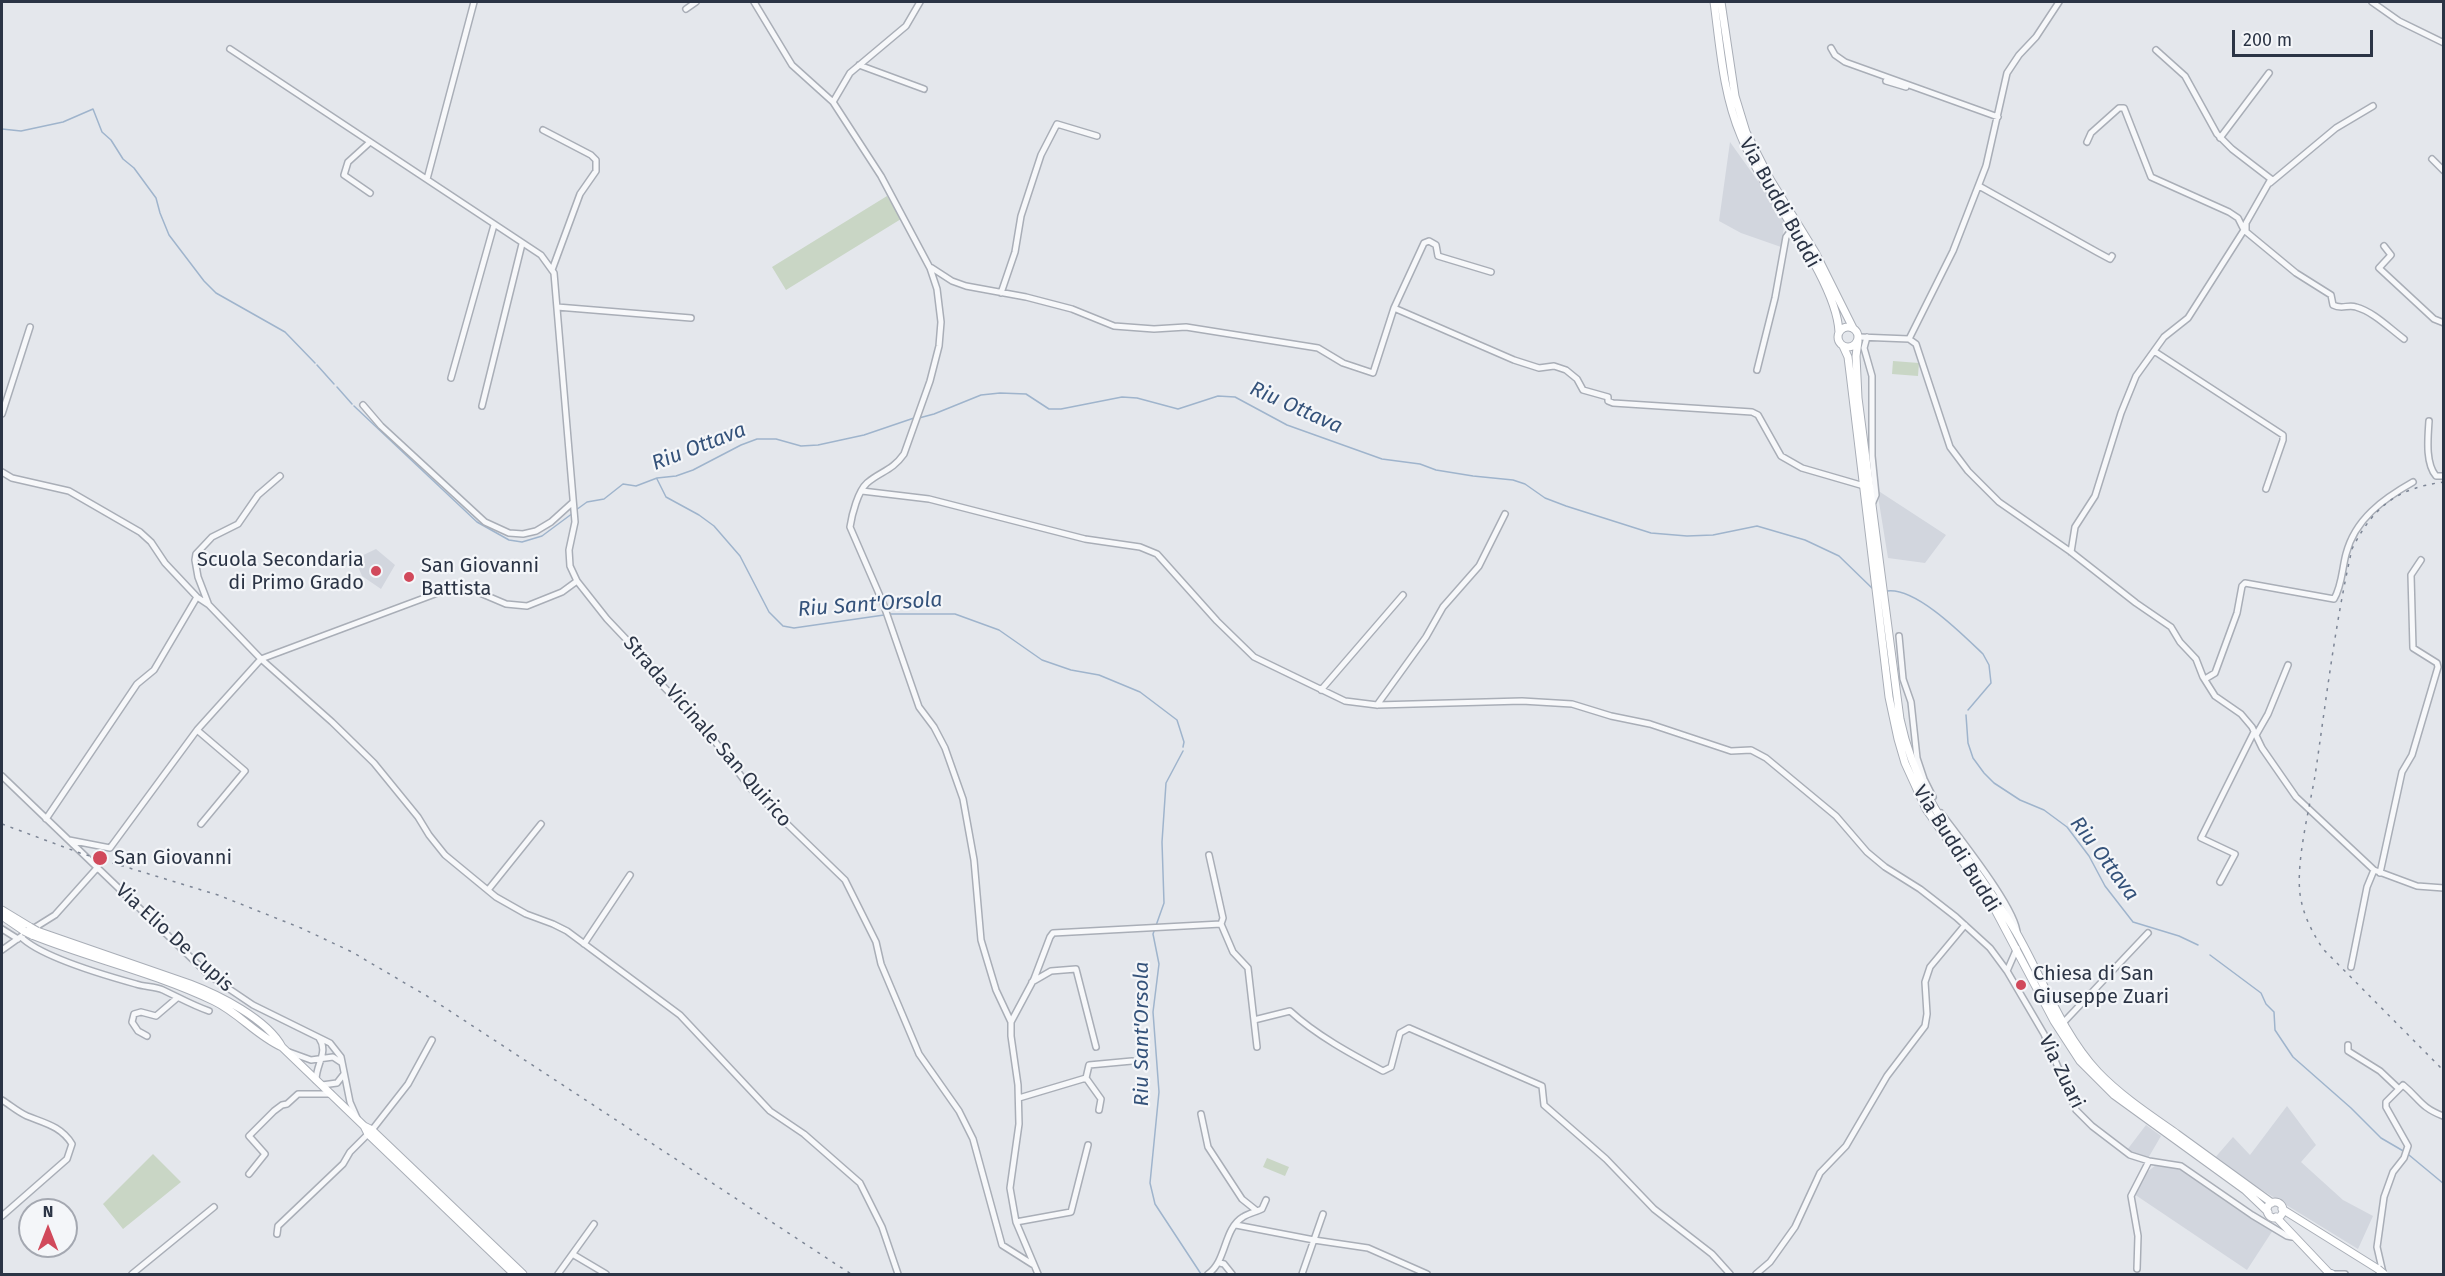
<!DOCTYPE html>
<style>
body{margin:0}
#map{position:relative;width:2445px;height:1276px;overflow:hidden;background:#e4e7ec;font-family:"Fira Sans",sans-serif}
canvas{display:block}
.frame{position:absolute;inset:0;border:3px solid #2b3445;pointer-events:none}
.north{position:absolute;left:18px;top:1198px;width:60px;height:60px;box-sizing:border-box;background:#f4f6f9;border:2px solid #a4a8b1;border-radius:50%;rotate:0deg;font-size:16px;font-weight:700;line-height:24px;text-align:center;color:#2b3445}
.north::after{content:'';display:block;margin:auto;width:21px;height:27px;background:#d1495b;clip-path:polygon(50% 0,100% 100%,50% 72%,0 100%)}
.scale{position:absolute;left:2232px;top:30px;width:141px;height:27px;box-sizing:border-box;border:3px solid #2b3445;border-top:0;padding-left:8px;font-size:18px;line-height:21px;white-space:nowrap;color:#2b3445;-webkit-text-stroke:4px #f4f6f9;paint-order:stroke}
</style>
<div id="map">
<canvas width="2445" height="1276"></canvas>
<div class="frame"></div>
<div class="north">N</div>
<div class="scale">200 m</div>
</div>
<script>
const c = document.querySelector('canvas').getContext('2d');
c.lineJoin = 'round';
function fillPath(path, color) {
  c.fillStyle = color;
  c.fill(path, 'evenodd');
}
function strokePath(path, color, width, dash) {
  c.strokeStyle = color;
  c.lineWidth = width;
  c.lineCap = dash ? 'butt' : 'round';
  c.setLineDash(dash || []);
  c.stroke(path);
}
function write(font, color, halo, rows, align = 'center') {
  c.font = font + ' "Fira Sans",sans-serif';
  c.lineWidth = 4.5;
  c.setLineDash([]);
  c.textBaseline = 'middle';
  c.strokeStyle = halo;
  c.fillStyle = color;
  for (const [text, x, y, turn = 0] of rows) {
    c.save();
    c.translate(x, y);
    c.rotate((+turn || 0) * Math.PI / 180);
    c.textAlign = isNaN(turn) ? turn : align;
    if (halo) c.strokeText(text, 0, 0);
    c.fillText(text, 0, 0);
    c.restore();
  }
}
fillPath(new Path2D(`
 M1730,142L1785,219L1781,247L1741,233L1719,221Z
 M1877,490L1946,535L1925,563L1888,558Z
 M376,549L395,565L381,589L362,576L355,559Z
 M2287,1106L2316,1145L2301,1162L2343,1200L2373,1216L2358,1249L2213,1160L2233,1137L2250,1155Z
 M2146,1125L2161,1136L2147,1160L2127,1150Z
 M2156,1165L2188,1171L2273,1230L2247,1270L2134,1194L2147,1172Z`), '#d2d6de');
fillPath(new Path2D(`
 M887,196L901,219L786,290L772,267Z
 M1893,361L1919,363L1918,376L1892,374Z
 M153,1154L181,1182L123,1229L103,1204Z
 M1267,1158L1289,1167L1285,1176L1263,1167Z`), '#c9d6c5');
strokePath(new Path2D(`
 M2,129L21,131L63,122L93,109L102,132L111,140L123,159L134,168L156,198L160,213L169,235L204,281L216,293L285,332L315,363
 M317,365L334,384
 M337,387L352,404
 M354,406L477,522L509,540L522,542L542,536L573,513
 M919,418L934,414L981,395L1000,393L1026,394L1049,409H1061L1122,397L1137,398L1178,409L1218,396L1235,397L1287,425L1382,459L1420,464L1436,470L1473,476L1513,480L1525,484L1545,498L1566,506L1651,533L1687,536L1713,535L1757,526L1805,540L1839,556L1874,590
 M657,479L666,497L699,515L714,526L740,556L769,612L783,626L794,628L884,615
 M576,510L587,502L604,499L623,484L636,486L657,478L676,476L693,470L741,445L757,439H776L801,446L818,445L864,435L914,418
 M1887,591C1916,587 1963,635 1983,654L1989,665L1991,683L1968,710
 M888,614H955L999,630L1042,660L1071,670L1099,675L1140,692L1177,720L1184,742L1183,747
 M1966,715L1968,743L1973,758L1984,773L1994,783L2020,800L2044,810L2067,827L2089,856L2105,886L2133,922L2179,936L2198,945
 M1183,751L1166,783L1162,842L1164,903L1153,934L1159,964L1153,1012L1159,1092L1150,1183L1155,1204L1201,1274
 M2210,955L2261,993L2266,1004L2274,1012L2275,1030L2293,1057L2351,1108L2381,1138L2405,1152
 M2409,1155L2444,1184`), '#9fb4cc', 1.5);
const minor = new Path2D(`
 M754,2L792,65L833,102L881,176L930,268L937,289L941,322L939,346L930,381L904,454C892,471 881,471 867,483C858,491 852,514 850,527L883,603L919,707L934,727L945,748L963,799L974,860L981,940L996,990L1011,1022V1036L1018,1085L1019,1124L1010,1188L1016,1222L1038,1274
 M2372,2L2399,21L2444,43
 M686,9L696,2
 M1831,48L1835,55L1845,62L1998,117
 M230,49L541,255L554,273L575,522L569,550L570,566L577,581L607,619L643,657L658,681L707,731L751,789L845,880L876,942L881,964L919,1054L959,1111L973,1139L1002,1245L1032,1264
 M2156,50L2185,76L2217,134L2232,149L2271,179L2246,223V230
 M859,65L924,89
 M1886,81L1906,87
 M833,102L850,73L906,26L920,2
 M543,130L591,155L596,160V171L580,194L552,270
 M2220,138L2269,73
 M2087,142L2091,133L2119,108H2124L2151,177L2229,212L2238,218L2244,230
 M369,143L348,162L344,175L370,193
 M2432,159L2444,171
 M427,179L474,2
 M2270,183L2336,128L2373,106
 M1979,186L2097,252L2110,259L2112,256
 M2384,246L2391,255L2379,268L2434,319L2444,323
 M932,268L952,281L966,286L1026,297L1072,309L1114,326L1154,329L1186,327L1318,348L1343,363L1373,373L1394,308L1424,243L1429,241L1436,245L1438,256L1491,272
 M1001,293L1015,252L1021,216L1041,155L1057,124L1097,136
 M557,307L691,318
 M1394,308L1514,360L1539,368L1554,366L1566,370L1577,379L1583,390L1608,397V401L1613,403L1752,412L1758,415L1781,456L1802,468L1864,486
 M1859,337L1909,339L1916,344L1950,447L1968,471L1999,502L2071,552L2136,603L2171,627L2180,642L2196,659L2203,677L2215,696L2241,714L2252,727L2262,748L2296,797L2374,870L2417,886L2444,888
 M1867,337L1864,348L1872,376V456L1876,495L1873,502
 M1909,339L1953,251L1986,166L2007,73L2019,55L2036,37L2059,2
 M2154,351L2283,435V440L2266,489
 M1757,370L1775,298L1786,237L1793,228
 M451,378L494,225
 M363,405L381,426L485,522L509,533L523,534L536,531L551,522L572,503
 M482,406L522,244
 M2,414L30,327
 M2429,421C2428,437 2425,463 2436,476H2444
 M2,472L12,478L69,491L140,532L151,542L165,563L197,597L209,605L261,659L332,722L374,763L418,817L429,835L445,855L496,897L526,914L553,924L567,931L680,1015L770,1111L804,1134L860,1183L882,1227L898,1274
 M862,491L929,499L1085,539L1140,547L1157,554L1217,621L1254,657L1345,701L1377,705L1522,701L1572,704L1611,716L1650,724L1731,751L1751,750L1766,758L1836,816L1867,852L1885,867L1920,889L1956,917L1990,948L2007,971L2017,948
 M2071,552L2075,527L2095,496L2121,413L2136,376L2164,337L2188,318L2244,230L2296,273L2331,295L2333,305C2342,310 2348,304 2356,307C2374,312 2389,328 2404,339
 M208,603L198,577L195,560L196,554L212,537L238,524L258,495L280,476
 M1899,636L1903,679L1911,702L1917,758L1924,779L1933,797
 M2205,679L2215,673L2237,613L2242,586L2245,583L2334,599C2342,586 2342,569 2346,554C2355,519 2383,499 2413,482
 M1321,690L1403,595
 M1377,705L1426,637L1443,607L1479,566L1505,514
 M197,730L245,771L201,824
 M2256,735L2268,714L2288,665
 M2,776L210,976L253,1005L330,1043L341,1057L350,1102L357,1118
 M1941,813C1957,835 2020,913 2017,935
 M46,819L137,684L154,670L197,597
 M69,840L110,848L197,730L261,659L443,591L466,587L506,604L527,606L562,592L577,581
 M1209,855L1223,918L1221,924
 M2380,873L2402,772L2412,755L2438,667L2437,663L2413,648L2411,575L2421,560
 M2220,882L2235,854L2201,838L2254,732
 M488,890L541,824
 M2,929L18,939
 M31,930L55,915L97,868
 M21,937C41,957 107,976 136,984C144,987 155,986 163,990C178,997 192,1005 209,1011
 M584,944L630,875
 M2,950L23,935
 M2351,967L2367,887L2374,870
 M2007,971L2044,1034L2076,1110L2092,1126L2130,1155L2149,1161L2181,1166L2252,1215L2287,1236L2292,1237
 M1032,982L1051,971L1076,969L1096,1047
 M1254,1020L1290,1011C1316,1035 1351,1054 1383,1071L1391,1067L1400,1033L1409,1028L1542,1086L1544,1105L1606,1159L1654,1209L1712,1254L1730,1274
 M1011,1022L1034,979L1050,937L1053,933L1221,924L1233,952L1248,968L1257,1047
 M2063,1023L2148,933
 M147,1036L138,1031L132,1022L134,1014L141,1012L156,1016L177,998
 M2348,1045V1051L2380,1071L2398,1088
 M289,1052L311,1060L333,1057L342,1063
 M1086,1078L1101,1099L1099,1110
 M316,1080C316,1064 329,1052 319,1038
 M322,1085L337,1083L344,1074
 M1019,1098L1086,1078L1089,1065L1132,1061
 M2,1100C10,1105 18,1112 27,1116C44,1123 61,1126 72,1144L67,1159L2,1216
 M1201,1114L1208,1147L1242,1199L1257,1211
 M372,1130L408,1084L432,1040
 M249,1174L265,1154L249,1136L274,1111L282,1105L287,1104L298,1094H331
 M1016,1222L1071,1212L1088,1145
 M1236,1225L1314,1240L1368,1248L1427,1274
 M277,1234L278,1226L343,1164L350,1152L368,1134
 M574,1255L606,1274
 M1220,1263L1224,1264L1232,1274
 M2137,1269L2138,1236L2131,1196L2149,1161
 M2383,1273L2377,1247L2384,1197L2393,1172L2404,1158L2408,1146L2386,1107V1102L2403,1085C2420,1099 2420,1107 2443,1116
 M132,1274L214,1207
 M558,1274L594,1224
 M1208,1274C1227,1261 1223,1229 1243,1217C1249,1213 1256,1212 1262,1209L1266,1200
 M1302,1274L1323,1214
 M1756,1274L1770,1262L1795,1227L1820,1173L1846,1146L1887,1076L1925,1026L1927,1014L1925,982L1930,967L1965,925
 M2330,1274H2345`);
const secondary = new Path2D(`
 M1714,2C1720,46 1723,94 1741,136C1748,153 1757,170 1766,185C1789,223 1837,289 1839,332
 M1721,2L1735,96L1746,132L1770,179L1815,252L1853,328
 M1838 337a10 10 0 1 1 20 0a10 10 0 1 1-20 0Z
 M1858,341L1856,356L1858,398L1900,719C1918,806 1972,858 2016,932C2043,979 2061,1032 2098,1072C2121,1096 2150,1115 2177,1134C2209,1157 2240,1180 2272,1203
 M1843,346L1848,357L1850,373L1889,697L1898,739L1905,763L1926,809L1991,902L2054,1021L2080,1061L2114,1095L2245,1190L2268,1212
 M2,910L30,927
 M2,916L24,931
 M37,931L190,984C219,995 267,1019 282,1047L364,1126L372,1130L523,1274
 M32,935C92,959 156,973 214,1001C239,1013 257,1036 282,1047
 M364,1126L368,1134L514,1274
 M2267 1210a8 8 0 1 1 16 0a8 8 0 1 1-16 0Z
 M2282,1209L2378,1269
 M2276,1217L2330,1274`);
const primary = new Path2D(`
 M2330,1274H2331`);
strokePath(minor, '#a9aeb7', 8);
strokePath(secondary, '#a9aeb7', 9);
strokePath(primary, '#a3abb8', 10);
strokePath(minor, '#f7f8fa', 5);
strokePath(secondary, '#fff', 7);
strokePath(primary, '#fff', 8);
strokePath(new Path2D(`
 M2444,482C2397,488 2373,507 2352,549C2335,624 2326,701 2315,776C2309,810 2296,862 2300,894C2303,915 2312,932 2323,949L2444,1071
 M2,824L80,853L218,895L301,928L352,952L427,996L851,1274`), '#7d8696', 1.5, [3, 6]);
const secondaryBridge = new Path2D(`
 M30,927L37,931
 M24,931L32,935
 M2378,1269L2384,1274`);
strokePath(secondaryBridge, '#a9aeb7', 9, []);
strokePath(secondaryBridge, '#fff', 7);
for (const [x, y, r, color] of [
 [376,571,6,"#d1495b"],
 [409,577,6,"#d1495b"],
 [100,858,8,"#d1495b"],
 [2021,985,6,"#d1495b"]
]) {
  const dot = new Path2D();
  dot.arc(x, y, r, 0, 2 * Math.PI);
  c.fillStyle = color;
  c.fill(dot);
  strokePath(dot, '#f4f6f9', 2);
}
write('20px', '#2b3445', '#f4f6f9', [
 ["Via Buddi Buddi",1779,203,61],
 ["Strada Vicinale San Quirico",707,732,49],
 ["Via Buddi Buddi",1956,849,58],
 ["Via Elio De Cupis",174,938,42],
 ["Via Zuari",2061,1072,64]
]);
write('20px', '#2b3445', '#f4f6f9', [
 ["Scuola Secondaria",364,560,"right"],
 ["di Primo Grado",364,583,"right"],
 ["San Giovanni",421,566],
 ["Battista",421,589],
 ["San Giovanni",114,858],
 ["Chiesa di San",2033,974],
 ["Giuseppe Zuari",2033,997]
], 'left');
write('italic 21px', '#34527a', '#f4f6f9', [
 ["Riu Ottava",1296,408,24],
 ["Riu Ottava",699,447,-21],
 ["Riu Sant'Orsola",870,605,-4],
 ["Riu Ottava",2104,859,53],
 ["Riu Sant'Orsola",1142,1034,-90]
]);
</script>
